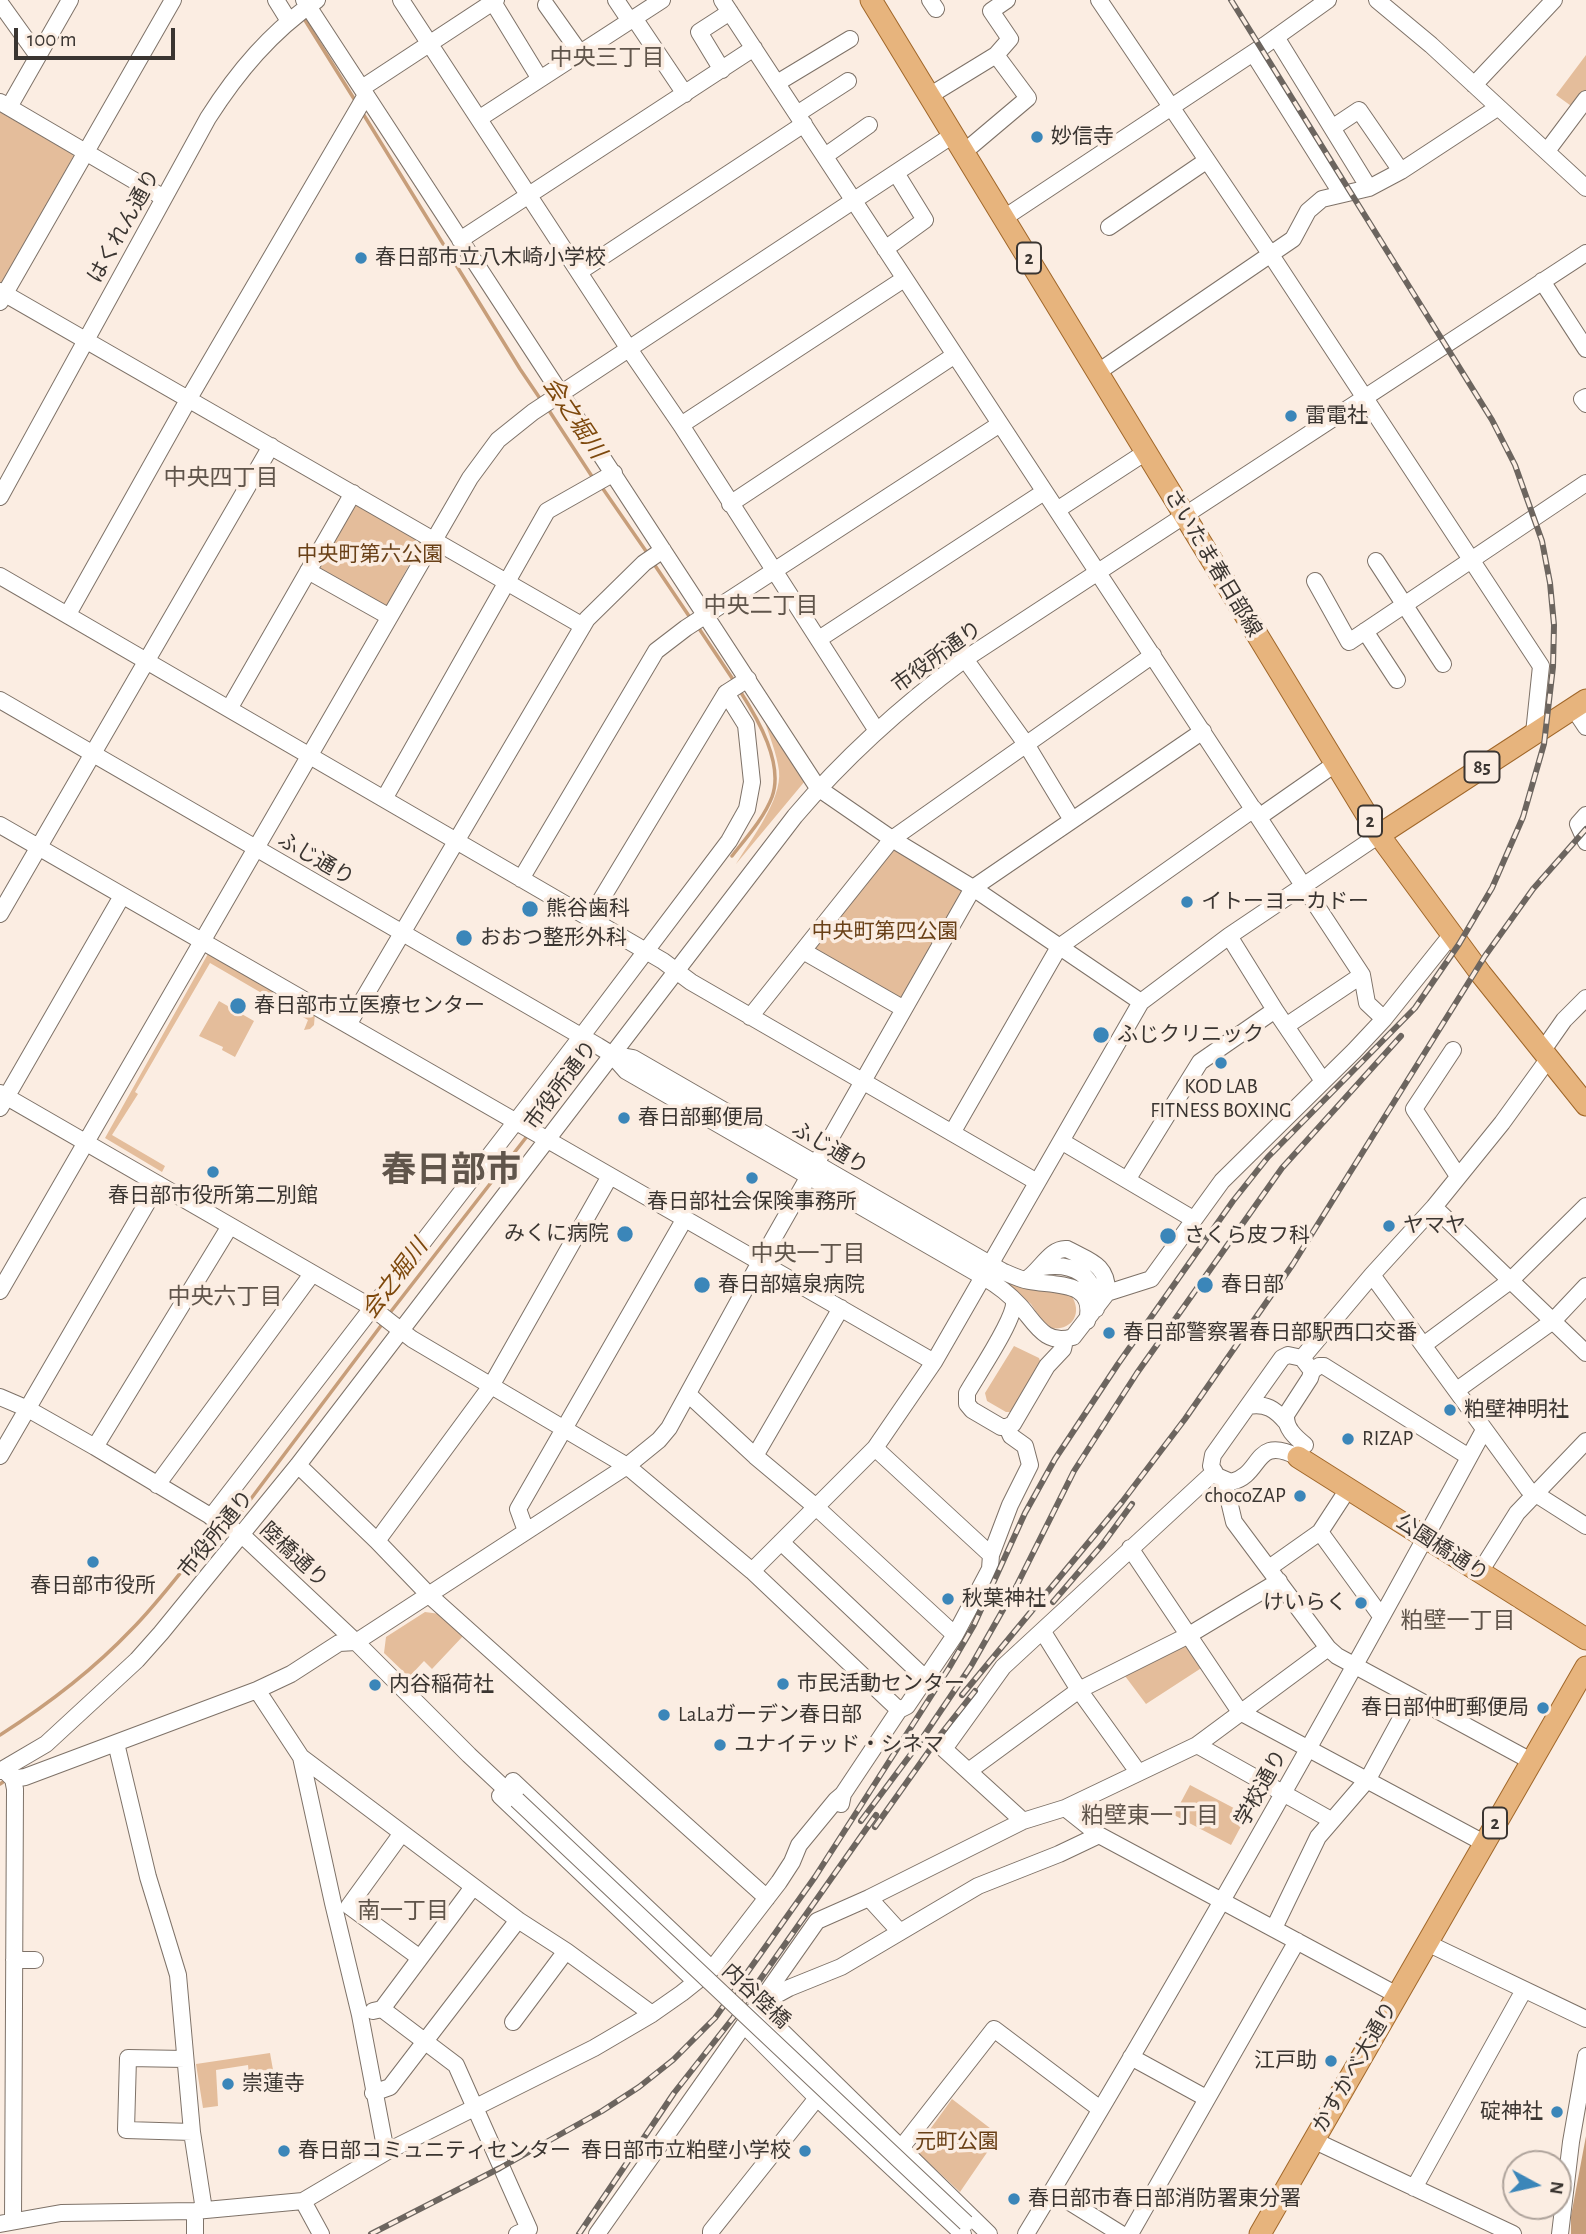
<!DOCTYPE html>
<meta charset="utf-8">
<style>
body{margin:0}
#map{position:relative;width:1586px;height:2234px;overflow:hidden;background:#fbede2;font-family:"Alegreya Sans",sans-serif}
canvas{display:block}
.north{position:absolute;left:1502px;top:2150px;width:70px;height:70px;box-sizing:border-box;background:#fbede2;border:2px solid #aea39b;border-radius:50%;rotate:98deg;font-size:19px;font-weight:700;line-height:28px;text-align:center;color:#3a3531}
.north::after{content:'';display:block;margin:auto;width:24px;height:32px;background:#3b86b9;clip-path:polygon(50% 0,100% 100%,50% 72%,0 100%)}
.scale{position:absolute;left:14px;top:28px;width:161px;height:32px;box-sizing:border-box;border:4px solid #3a3531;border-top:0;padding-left:9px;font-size:21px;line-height:24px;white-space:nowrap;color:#3a3531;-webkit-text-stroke:5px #fbede2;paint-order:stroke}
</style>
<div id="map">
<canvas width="1586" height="2234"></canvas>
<div class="north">N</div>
<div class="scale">100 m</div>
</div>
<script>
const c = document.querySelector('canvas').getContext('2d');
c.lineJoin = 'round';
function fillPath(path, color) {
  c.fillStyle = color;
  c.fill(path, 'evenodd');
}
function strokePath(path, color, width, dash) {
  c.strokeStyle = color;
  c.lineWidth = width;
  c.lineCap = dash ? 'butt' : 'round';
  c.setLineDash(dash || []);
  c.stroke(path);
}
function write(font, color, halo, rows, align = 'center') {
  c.font = font + ' "Alegreya Sans","Noto Sans JP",sans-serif';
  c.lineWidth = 7;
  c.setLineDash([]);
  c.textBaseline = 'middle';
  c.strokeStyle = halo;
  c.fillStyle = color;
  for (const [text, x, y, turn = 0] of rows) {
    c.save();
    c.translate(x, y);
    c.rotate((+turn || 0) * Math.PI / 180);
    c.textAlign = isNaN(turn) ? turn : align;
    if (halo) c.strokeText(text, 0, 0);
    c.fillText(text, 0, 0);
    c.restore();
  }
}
fillPath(new Path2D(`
 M1586,55V93L1574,108L1556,95Z
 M0,112L74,155L4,284L0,282Z
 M355,502L422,541L385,609L317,568Z
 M764,719L805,781L736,864C751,839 782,800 779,771C777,754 769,735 764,719Z
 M891,847L967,891L900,1004L806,950Z
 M209,952L315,1013L314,1025L310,1029L304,1030L308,1020L210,963L135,1092L138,1094L112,1135L165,1166L162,1172L105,1138Z
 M219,1001L254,1021L235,1057L222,1050L223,1047L199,1036Z
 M1005,1282L1071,1295C1085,1316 1068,1334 1046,1327L1031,1304Z
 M1014,1346L1039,1358L1041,1364L1012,1412H1006L987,1401L985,1393Z
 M425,1612L440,1614L464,1635L432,1669L424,1661L409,1677L384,1653L386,1637Z
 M1188,1637L1206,1665L1146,1704L1122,1672Z
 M1190,1785L1247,1815L1231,1845L1174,1815Z
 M270,2053L275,2081L250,2084L248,2065L216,2070L218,2106L203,2108L196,2064Z
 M952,2099L999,2135L960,2192L915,2150Z`), '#e4bd9b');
fillPath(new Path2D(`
 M1586,2136V2234H1571V2216Z`), '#c79e7a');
strokePath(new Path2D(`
 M303,17L356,102
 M362,112L520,369L541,400
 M548,409L593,478
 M601,486L648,554
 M654,564L691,619
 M698,627L734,681
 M732,856C746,838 764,818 772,797C784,764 758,719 740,691
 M534,1126L583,1060
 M389,1314L528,1135
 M235,1520L383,1323
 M0,1735C47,1705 92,1671 131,1630C155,1606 176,1578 198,1551
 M0,1784L3,1782`), '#c79e7a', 3.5);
const minor = new Path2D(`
 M276,0L289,21
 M304,0L818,788L892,839L973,888L1141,1002
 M401,0L629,349L681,425L877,731
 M616,0L630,21
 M722,0L1362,975L1367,1003L1384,1019
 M930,0L936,9
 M1099,0L1271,255L1541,666L1534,733
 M1377,0L1431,45L1586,188
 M493,2L540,79
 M0,3L38,56
 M546,5L580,53
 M634,18L685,94
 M1276,37L1369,188
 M1253,53L1341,193
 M722,70L699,32L730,12
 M777,83L850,39
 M1474,85L1554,0
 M362,88L496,0
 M929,96L996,55L1010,39L991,11L1007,0
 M0,102L164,198
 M9,107L70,0
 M797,114L848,81
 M480,118L662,0
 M1332,128L1359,110L1401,171
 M1547,151L1586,99
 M964,152L1028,98L996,55
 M825,156L869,125
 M1004,218L1265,45L1328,0
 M1109,227L1206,161
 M460,240L754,48
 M885,249L925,220L896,173
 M579,272L804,124
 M1542,281L1586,349
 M0,291L583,626
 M0,302L173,0
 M1098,372L1293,239L1308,211L1322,199L1369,188L1401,171L1497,108
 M1586,397L1582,399L1586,404
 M681,425L904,279
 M0,497L208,118C238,71 271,32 317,0
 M730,504L955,355
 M1057,510L1146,452
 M1376,561L1443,664
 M308,571L388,616
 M0,576L663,961L691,982L1037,1182
 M1315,581L1349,642L1586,483
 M68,614L192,393L366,95
 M1365,631L1397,680
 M819,639L1044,492
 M965,659L1026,744L1072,820
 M0,700L598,1046L611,1054L626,1071L985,1278C999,1286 1010,1295 1020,1306C1036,1324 1045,1346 1073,1337L1107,1293C1108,1264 1089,1261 1067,1249C1050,1247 1039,1273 1025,1280
 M229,709L353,493
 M1574,709L1586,727
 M384,799L547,511L614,473
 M1586,815L1578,824L1586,842
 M1259,817L1335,764
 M0,825L934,1362
 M521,879L656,651L686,628L1000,424
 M0,914L271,446
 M590,918L726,693L748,679
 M1229,936L1275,1010L1323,1081
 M803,951L904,1009
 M750,1017L892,839L1153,655
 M348,1025L587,619L644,563L663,550
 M1286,1026L1362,975
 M1453,1050L1414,1109L1458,1176
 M1543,1050L1564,1020L1586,998
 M611,1054L633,1058L1002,1271C1011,1275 1019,1279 1029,1281C1054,1286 1097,1280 1087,1321
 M0,1093L371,1307L412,1339L627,1466L752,1571L899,1710
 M0,1108L122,896
 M952,1133L1059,947L1254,809
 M1061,1141L1193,1219
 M1127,1180L1200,1062L1275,1010
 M1434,1207L1586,1353
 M1042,1267C1074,1262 1096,1275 1096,1309
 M1372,1275L1528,1489L1586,1526
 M0,1291L470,478L498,440L533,412L953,135
 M1107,1293L1151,1279L1222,1181L1354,1051L1384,1019L1452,934
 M1014,1300C1017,1317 977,1375 967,1393V1404L972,1410L1001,1427H1007L1013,1424L1047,1366L1063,1349L1065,1340
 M1425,1344L1510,1281L1586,1206
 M1302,1358L1372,1275L1434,1207L1502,1123L1549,1058
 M1312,1371L1319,1366H1324L1469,1457
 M1457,1390L1553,1321L1586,1286
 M688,1394L755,1456L816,1507L955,1635
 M0,1397L28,1409L95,1447L242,1535L356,1642L469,1755L517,1800
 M1248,1406C1266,1403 1275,1409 1286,1422
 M95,1447L230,1226
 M875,1448L991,1555
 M0,1456L158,1184
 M755,1456L841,1308
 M1298,1457C1253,1434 1263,1475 1231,1482L1217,1476L1211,1466L1213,1455L1282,1358L1288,1355L1302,1358L1312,1371L1310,1378L1286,1415C1285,1428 1295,1437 1305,1445
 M298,1465L377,1541L429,1595L767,1898
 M1224,1480L1234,1522L1328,1648L1337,1656L1531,1761
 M157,1485L312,1274
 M211,1517L581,1037L729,841L747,809L752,782L746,725L726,693
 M526,1531L518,1509L684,1220
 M1320,1532L1381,1616
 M377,1541L491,1386L610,1176
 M781,1542L924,1677
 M1130,1548L1240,1712L1484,1843
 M1485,1564L1517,1513L1586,1441
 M1269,1568L1320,1532L1348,1489
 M752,1571L875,1448L934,1362L1141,1002L1229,936L1379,835
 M1043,1632L1079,1690L1138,1772
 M257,1690L301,1757L518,1920L566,1951L652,2014
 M116,1743L148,1877L178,1975L192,2132L204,2210
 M1197,1745L1331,1820
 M301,1757L333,1903L360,2015L386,2152
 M970,1770L1079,1690L1189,1635L1279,1581
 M0,1771L46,1744L137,1660L161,1633L298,1465L795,816C845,757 903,705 965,659L1586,253
 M7,1773L13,1779L15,1789L13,2221
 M13,1779L25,1777L257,1690L291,1674L339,1643L356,1642L627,1466L659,1440L669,1428L760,1262L973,888L1203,731
 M513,1781L712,1969
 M500,1796L695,1981
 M841,1804L843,1794L899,1710L907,1706L955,1635L990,1569L991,1555L1010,1505L1030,1465L1025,1446L1011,1436L1007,1427
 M1065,1808L1099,1835L1397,1995
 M1023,1821L944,1749L1003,1667L1213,1473
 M402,1833L349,1906L420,1958
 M869,1898L900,1932
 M1274,1928L1318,1837L1368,1779L1412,1698
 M1427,1943L1586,2019
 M14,1960H35
 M767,2000L789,1988L841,1967L978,1886L1059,1854L1099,1835
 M758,2008L989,2234
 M382,2009L456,2065L529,2229L517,2234
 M373,2011L382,2009L473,1887
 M513,2022L566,1951
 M745,2026L817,2098L963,2234
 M1131,2057L1206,2098
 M185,2059L128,2058L126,2130L192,2132
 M373,2093L390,2087L518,1920
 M1313,2140L1513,2234
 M901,2148L994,2029L1100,2109
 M1414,2188L1524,1990
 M1052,2191L1121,2234
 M303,2201L321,2234
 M0,2224L61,2213L195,2211L303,2201L386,2152L594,2048L652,2014L682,1993L712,1969L779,1882L792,1862L799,1845L836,1800L843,1794
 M195,2234V2211
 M597,2234L817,1921L869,1898L1023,1821L1065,1808L1197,1745L1328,1648
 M711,2234V2231L817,2098
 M1026,2234C1186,1970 1337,1701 1484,1430
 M1130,2234L1297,1941
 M1560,2234L1571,2142L1586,2056`);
const major = new Path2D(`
 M871,0L1379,835L1481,974L1586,1105
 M1379,835L1586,700
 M1298,1457L1586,1639
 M1260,2234L1586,1667`);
strokePath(minor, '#7e7268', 18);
strokePath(major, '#a0672a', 23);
strokePath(minor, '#fff', 16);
strokePath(major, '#e7b47d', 21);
const rail = new Path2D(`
 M1053,1602L1102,1545L1132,1504
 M962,1695L1122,1502L1185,1419L1293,1264L1485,956L1533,889L1586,829
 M861,1821L917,1746L971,1666L1016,1587L1074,1471L1137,1373L1282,1168L1401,1036
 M875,1827L941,1734L975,1691
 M371,2234L500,2168L602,2111L639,2087L673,2060L715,2018L815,1877L949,1668L974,1625L1025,1513L1055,1459L1118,1364L1233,1201L1268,1157L1415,1008L1459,944L1492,888L1523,817L1544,744L1553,667L1554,625L1550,583L1542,541L1515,465L1492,420L1231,0
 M579,2234L674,2093L733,2018L876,1815`);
strokePath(rail, '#6c655f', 6);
strokePath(rail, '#fbede2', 3.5, [10]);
const minorBridge = new Path2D(`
 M517,1800L966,2223`);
strokePath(minorBridge, '#7e7268', 18, []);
strokePath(minorBridge, '#fff', 16);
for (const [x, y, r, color] of [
 [1037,137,7,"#3b86b9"],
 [361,258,7,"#3b86b9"],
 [1291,416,7,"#3b86b9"],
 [1187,902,7,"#3b86b9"],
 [530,909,9,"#3b86b9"],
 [464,938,9,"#3b86b9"],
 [238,1006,9,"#3b86b9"],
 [1101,1035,9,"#3b86b9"],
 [1221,1063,7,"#3b86b9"],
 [624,1118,7,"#3b86b9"],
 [213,1172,7,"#3b86b9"],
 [752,1178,7,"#3b86b9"],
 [1389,1226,7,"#3b86b9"],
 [625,1234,9,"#3b86b9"],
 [1168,1236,9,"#3b86b9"],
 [702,1285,9,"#3b86b9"],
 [1205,1285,9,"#3b86b9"],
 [1109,1333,7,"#3b86b9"],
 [1450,1410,7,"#3b86b9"],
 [1348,1439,7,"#3b86b9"],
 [1300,1496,7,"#3b86b9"],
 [93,1562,7,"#3b86b9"],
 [948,1599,7,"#3b86b9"],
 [1361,1603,7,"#3b86b9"],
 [783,1684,7,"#3b86b9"],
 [375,1685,7,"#3b86b9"],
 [1543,1708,7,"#3b86b9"],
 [664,1715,7,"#3b86b9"],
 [720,1745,7,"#3b86b9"],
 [1331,2061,7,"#3b86b9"],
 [228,2084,7,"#3b86b9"],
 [1557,2112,7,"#3b86b9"],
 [284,2151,7,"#3b86b9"],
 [805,2151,7,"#3b86b9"],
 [1014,2199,7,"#3b86b9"]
]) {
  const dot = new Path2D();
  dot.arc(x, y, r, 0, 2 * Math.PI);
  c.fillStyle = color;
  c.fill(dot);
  strokePath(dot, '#fbede2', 2.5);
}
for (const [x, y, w] of [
 [1029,258,24],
 [1482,767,35],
 [1370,821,24],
 [1495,1823,24]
]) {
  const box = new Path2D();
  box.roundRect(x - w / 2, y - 15.5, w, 31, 5);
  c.fillStyle = '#fbede2';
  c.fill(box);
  strokePath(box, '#3a3531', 2);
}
write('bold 19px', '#3a3531', null, [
 ["2",1029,258],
 ["85",1482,767],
 ["2",1370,821],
 ["2",1495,1823]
]);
write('21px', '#3a3531', '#fbede2', [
 ["妙信寺",1051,137],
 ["春日部市立八木崎小学校",375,258],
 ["雷電社",1305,416],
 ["イトーヨーカドー",1201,902],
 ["熊谷歯科",546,909],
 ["おおつ整形外科",480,938],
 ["春日部市立医療センター",254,1006],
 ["ふじクリニック",1117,1035],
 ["KOD LAB",1221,1087,"center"],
 ["FITNESS BOXING",1221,1111,"center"],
 ["春日部郵便局",638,1118],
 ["春日部市役所第二別館",213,1196,"center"],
 ["春日部社会保険事務所",752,1202,"center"],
 ["ヤマヤ",1403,1226],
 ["みくに病院",609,1234,"right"],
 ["さくら皮フ科",1184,1236],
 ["春日部嬉泉病院",718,1285],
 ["春日部",1221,1285],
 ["春日部警察署春日部駅西口交番",1123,1333],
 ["粕壁神明社",1464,1410],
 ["RIZAP",1362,1439],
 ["chocoZAP",1286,1496,"right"],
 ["春日部市役所",93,1586,"center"],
 ["秋葉神社",962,1599],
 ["けいらく",1347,1603,"right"],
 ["市民活動センター",797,1684],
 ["内谷稲荷社",389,1685],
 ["春日部仲町郵便局",1529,1708,"right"],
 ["LaLaガーデン春日部",678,1715],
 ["ユナイテッド・シネマ",734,1745],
 ["江戸助",1317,2061,"right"],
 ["崇蓮寺",242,2084],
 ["碇神社",1543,2112,"right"],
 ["春日部コミュニティセンター",298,2151],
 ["春日部市立粕壁小学校",791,2151,"right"],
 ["春日部市春日部消防署東分署",1028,2199]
], 'left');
write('21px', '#3a3531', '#fbede2', [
 ["はくれん通り",124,226,-61],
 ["さいたま春日部線",1213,563,59],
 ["市役所通り",937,657,-36],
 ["ふじ通り",316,859,30],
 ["市役所通り",561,1085,-53],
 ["ふじ通り",830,1148,30],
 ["市役所通り",216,1534,-51],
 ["公園橋通り",1442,1548,33],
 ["陸橋通り",294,1555,43],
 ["学校通り",1261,1788,-61],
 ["内谷陸橋",756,1996,43],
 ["かすかべ大通り",1355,2067,-60]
]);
write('21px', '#694017', '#fbede2', [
 ["中央町第六公園",370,555],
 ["中央町第四公園",885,932],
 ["元町公園",957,2142]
]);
write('23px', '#60554b', '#fbede2', [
 ["中央三丁目",607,58],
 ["中央四丁目",221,478],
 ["中央二丁目",761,606],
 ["中央一丁目",808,1254],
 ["中央六丁目",225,1297],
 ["粕壁一丁目",1458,1621],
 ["粕壁東一丁目",1150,1816],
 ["南一丁目",403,1911]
]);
write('italic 23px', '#7d480c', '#fbede2', [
 ["会之堀川",574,418,56],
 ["会之堀川",395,1279,-53]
]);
write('bold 35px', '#60554b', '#fbede2', [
 ["春日部市",451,1170]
]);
</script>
